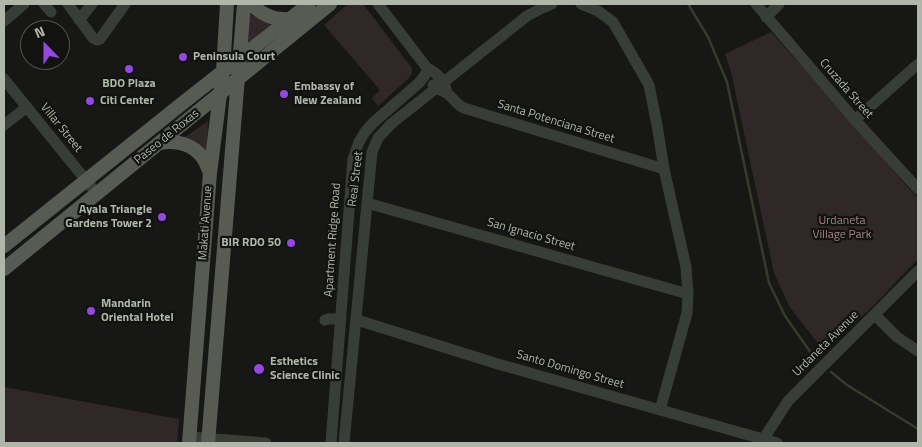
<!DOCTYPE html>
<style>
body{margin:0}
#map{position:relative;width:922px;height:447px;overflow:hidden;background:#171816;font-family:"Titillium Web",sans-serif}
canvas{display:block}
.frame{position:absolute;inset:0;border:5px solid #b0b7aa;pointer-events:none}
.north{position:absolute;left:20px;top:20px;width:50px;height:50px;box-sizing:border-box;background:#121311;border:1px solid #51554e;border-radius:50%;rotate:338deg;font-size:14px;font-weight:700;line-height:20px;text-align:center;color:#b0b7aa}
.north::after{content:'';display:block;margin:auto;width:18px;height:22px;background:#9348df;clip-path:polygon(50% 0,100% 100%,50% 72%,0 100%)}
</style>
<div id="map">
<canvas width="922" height="447"></canvas>
<div class="frame"></div>
<div class="north">N</div>
</div>
<script>
const c = document.querySelector('canvas').getContext('2d');
c.lineJoin = 'round';
function fillPath(path, color) {
  c.fillStyle = color;
  c.fill(path, 'evenodd');
}
function strokePath(path, color, width, dash) {
  c.strokeStyle = color;
  c.lineWidth = width;
  c.lineCap = dash ? 'butt' : 'round';
  c.setLineDash(dash || []);
  c.stroke(path);
}
function write(font, color, halo, rows, align = 'center') {
  c.font = font + ' "Titillium Web",sans-serif';
  c.lineWidth = 4.5;
  c.setLineDash([]);
  c.textBaseline = 'middle';
  c.strokeStyle = halo;
  c.fillStyle = color;
  for (const [text, x, y, turn = 0] of rows) {
    c.save();
    c.translate(x, y);
    c.rotate((+turn || 0) * Math.PI / 180);
    c.textAlign = isNaN(turn) ? turn : align;
    if (halo) c.strokeText(text, 0, 0);
    c.fillText(text, 0, 0);
    c.restore();
  }
}
fillPath(new Path2D(`
 M348,4H363L412,68V73L410,77L378,106L372,98L380,90L324,25Z
 M248,13L273,26L247,47Z
 M771,32L850,120L910,190L918,198V259L870,309L823,350L789,306L774,273L731,72L725,54Z
 M208,121L206,159L181,140Z
 M4,387L179,419L177,443H4Z`), '#302728');
strokePath(new Path2D(`
 M688,4L708,37L727,82L769,283L785,316L811,353L817,359
 M831,372L847,385L918,429`), '#373b2e', 2.5);
strokePath(new Path2D(`
 M44,4L51,12
 M68,4L93,38L97,40L100,39L125,4
 M378,4L427,68C437,73 443,79 446,89
 M581,4L598,11L613,22L649,85L657,125L664,169L686,267L688,294L687,313L660,410
 M756,4L855,120L918,189
 M766,17L779,4
 M79,20L92,4
 M4,21L24,4
 M4,79L97,194
 M433,85C437,90 443,90 448,94C454,99 457,105 464,108L664,169
 M855,120L918,64
 M4,125L27,107
 M367,203L688,294
 M875,315L897,337L918,351
 M325,320L328,319H341
 M357,320L498,364L777,443
 M190,437L266,443
 M331,443L353,159L359,142L365,132L374,122L420,82L427,72V68
 M344,443L372,152L378,138L391,124L527,16L540,9L552,4
 M761,443L788,401L918,271`), '#393d38', 11);
strokePath(new Path2D(`
 M252,4C262,16 276,20 291,19
 M160,143C176,140 193,144 203,158C206,163 208,168 210,173
 M4,246L184,102L309,4
 M4,269L330,4
 M189,443L210,173L223,71L227,4
 M208,443L244,4`), '#575b54', 14);
for (const [x, y, r, color] of [
 [183,57,5,"#9348df"],
 [129,69,5,"#9348df"],
 [284,94,5,"#9348df"],
 [90,101,5,"#9348df"],
 [162,217,5,"#9348df"],
 [291,243,5,"#9348df"],
 [91,311,5,"#9348df"],
 [259,369,6,"#9348df"]
]) {
  const dot = new Path2D();
  dot.arc(x, y, r, 0, 2 * Math.PI);
  c.fillStyle = color;
  c.fill(dot);
  strokePath(dot, '#121311', 2);
}
write('bold 12px', '#b0b7aa', '#121311', [
 ["Peninsula Court",193,57],
 ["BDO Plaza",129,84,"center"],
 ["Embassy of",294,87],
 ["New Zealand",294,101],
 ["Citi Center",100,101],
 ["Ayala Triangle",152,210,"right"],
 ["Gardens Tower 2",152,224,"right"],
 ["BIR RDO 50",281,243,"right"],
 ["Mandarin",101,304],
 ["Oriental Hotel",101,318],
 ["Esthetics",270,362],
 ["Science Clinic",270,376]
], 'left');
write('12px', '#b0b7aa', '#121311', [
 ["Cruzada Street",846,89,49],
 ["Santa Potenciana Street",556,122,17],
 ["Villar Street",61,128,51],
 ["Paseo de Roxas",167,137,-39],
 ["Real Street",356,179,-83],
 ["Makati Avenue",206,223,-86],
 ["San Ignacio Street",531,235,16],
 ["Apartment Ridge Road",333,240,-86],
 ["Urdaneta Avenue",826,344,-45],
 ["Santo Domingo Street",570,370,16]
]);
write('12px', '#a08386', '#121311', [
 ["Urdaneta",842,221],
 ["Village Park",842,235]
]);
</script>
